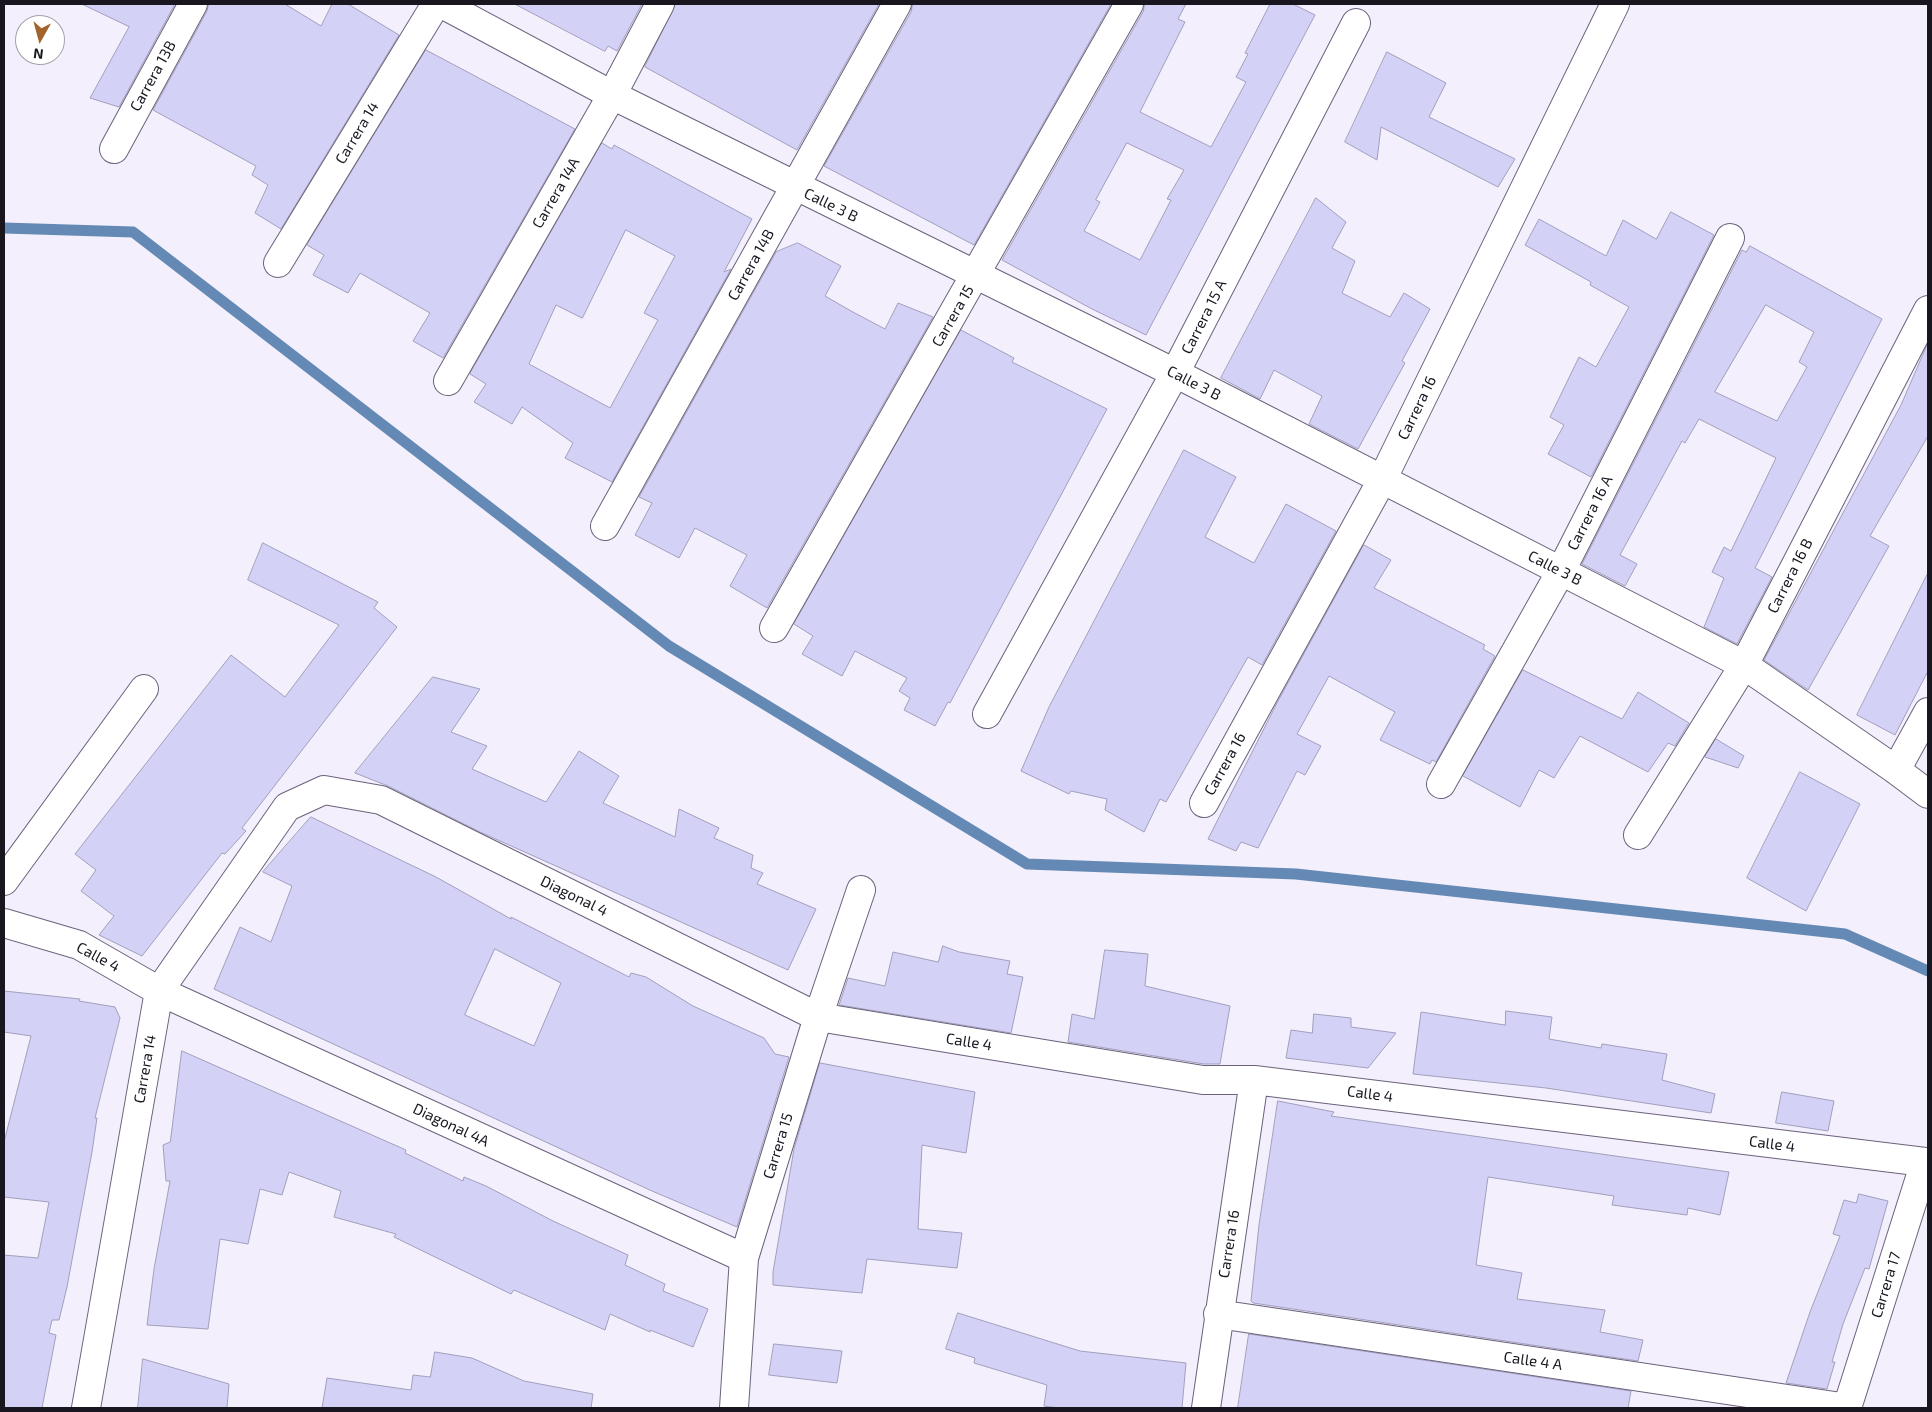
<!DOCTYPE html>
<style>
body{margin:0}
#map{position:relative;width:1932px;height:1412px;overflow:hidden;background:#f3effc;font-family:"Exo 2",sans-serif}
canvas{display:block}
.frame{position:absolute;inset:0;border:5px solid #1a1620;pointer-events:none}
.north{position:absolute;left:15px;top:15px;width:50px;height:50px;box-sizing:border-box;background:#fff;border:1px solid #a3a2a6;border-radius:50%;rotate:187deg;font-size:14px;font-weight:700;line-height:20px;text-align:center;color:#1a1620}
.north::after{content:'';display:block;margin:auto;width:18px;height:22px;background:#a2642a;clip-path:polygon(50% 0,100% 100%,50% 72%,0 100%)}
</style>
<div id="map">
<canvas width="1932" height="1412"></canvas>
<div class="frame"></div>
<div class="north">N</div>
</div>
<script>
const c = document.querySelector('canvas').getContext('2d');
c.lineJoin = 'round';
function strokePath(path, color, width, dash) {
  c.strokeStyle = color;
  c.lineWidth = width;
  c.lineCap = dash ? 'butt' : 'round';
  c.setLineDash(dash || []);
  c.stroke(path);
}
function fillPath(path, color) {
  c.fillStyle = color;
  c.fill(path, 'evenodd');
}
function write(font, color, halo, rows, align = 'center') {
  c.font = font + ' "Exo 2",sans-serif';
  c.lineWidth = 5;
  c.setLineDash([]);
  c.textBaseline = 'middle';
  c.strokeStyle = halo;
  c.fillStyle = color;
  for (const [text, x, y, turn = 0] of rows) {
    c.save();
    c.translate(x, y);
    c.rotate((+turn || 0) * Math.PI / 180);
    c.textAlign = isNaN(turn) ? turn : align;
    if (halo) c.strokeText(text, 0, 0);
    c.fillText(text, 0, 0);
    c.restore();
  }
}
strokePath(new Path2D(`
 M4,228L133,232L669,646L1027,864L1296,874L1845,934L1928,971`), '#6489b4', 11);
const building = new Path2D(`
 M82,4H175L119,107L90,98L129,27Z
 M209,4H285L321,26L332,4H348L399,35L281,229L255,213L268,185L252,175L256,166L153,110L207,11Z
 M515,4H642L617,51L608,46L605,51Z
 M676,4H879L797,150L645,67Z
 M913,4H1111L974,245L824,166L911,12Z
 M1145,4H1186L1178,19L1185,22L1140,112L1211,147L1246,82L1236,77L1248,54L1245,53L1270,4H1293L1315,15L1146,335L1092,309L1002,260L1143,12ZM1127,143L1184,170L1167,199L1171,200L1140,260L1084,231L1100,202L1096,200Z
 M426,50L575,129L443,358L413,341L430,313L360,273L348,293L313,275L324,255L307,245Z
 M1387,52L1446,83L1429,117L1515,159L1498,187L1381,127L1377,160L1345,142Z
 M602,143L612,149L614,145L752,219L724,272L731,269L612,482L565,458L573,443L522,407L512,424L474,402L486,384L470,374ZM626,230L675,256L644,313L658,320L610,408L529,364L556,305L582,318Z
 M1316,198L1346,222L1332,248L1355,261L1342,293L1390,317L1404,293L1430,309L1402,361L1405,363L1358,449L1309,424L1322,396L1274,370L1260,399L1221,378Z
 M1671,212L1714,235L1591,477L1548,454L1564,425L1550,417L1579,357L1596,367L1629,307L1590,285L1591,282L1525,245L1539,219L1606,256L1623,220L1656,239Z
 M798,243L841,266L825,296L851,311L885,329L898,303L933,317L767,608L730,586L747,555L695,528L679,558L635,535L652,503L639,497L776,252Z
 M1750,246L1882,319L1755,568L1772,577L1737,644L1704,627L1724,578L1712,572L1724,547L1731,551L1776,458L1699,419L1685,443L1682,441L1620,555L1637,564L1625,586L1582,564L1742,250L1746,252ZM1766,305L1814,332L1799,362L1807,367L1777,421L1715,392Z
 M961,330L1014,358L1012,362L1107,409L950,703L948,702L935,726L904,710L910,698L899,691L907,678L855,651L842,676L802,654L813,636L794,624Z
 M1928,343V436L1870,536L1889,546L1808,690L1764,660L1901,405Z
 M1184,450L1236,477L1205,537L1254,563L1286,504L1336,531L1262,665L1248,657L1166,802L1160,799L1144,832L1105,810L1107,799L1071,791L1069,794L1021,771L1049,707Z
 M263,543L378,602L374,608L397,627L242,828L246,831L225,854L222,853L142,956L99,935L114,916L81,891L96,870L75,854L231,655L285,697L339,625L248,580Z
 M1364,545L1391,560L1374,588L1485,645L1483,649L1495,656L1436,762L1432,760L1430,764L1380,740L1395,712L1329,676L1297,734L1321,746L1305,775L1297,771L1258,848L1241,842L1236,851L1208,839L1278,701Z
 M1928,573V671L1895,735L1857,715Z
 M1523,670L1622,719L1638,692L1689,723L1675,746L1668,743L1648,772L1580,736L1554,778L1539,770L1520,807L1463,776Z
 M433,677L480,689L451,732L487,746L472,769L546,802L579,751L619,776L603,803L675,837L679,809L719,828L714,838L753,855L751,868L763,873L757,884L816,909L788,970L480,832L388,786L355,773Z
 M1716,739L1744,756L1738,768L1705,757Z
 M1800,772L1860,804L1806,911L1747,878Z
 M311,817L436,877L511,919V917L629,977L631,973L646,977L693,1006L764,1038L775,1054L789,1057L737,1227L652,1191L214,989L240,927L271,942L292,886L263,872ZM495,949L561,983L534,1046L465,1015Z
 M943,946L959,952L1010,961L1007,974L1023,977L1011,1033L839,1005L848,978L885,986L893,952L938,962Z
 M1105,950L1148,954L1145,986L1230,1006L1220,1064H1204L1068,1042L1072,1014L1094,1019Z
 M4,991L80,999L79,1001L115,1007L120,1018L95,1118H97L92,1152L67,1287L59,1320H52L49,1333L56,1335L42,1408H4V1255L38,1258L49,1202L4,1197V1142L31,1036L4,1032Z
 M1506,1011L1552,1017L1549,1039L1601,1048L1602,1044L1667,1054L1662,1080L1715,1094L1711,1113L1546,1088L1413,1074L1421,1012L1505,1025Z
 M1314,1014L1351,1018V1027L1396,1033L1368,1068L1286,1058L1291,1030L1312,1033Z
 M182,1051L406,1150L405,1153L463,1181L464,1177L486,1186L553,1221L628,1255L625,1265L665,1284L663,1291L708,1309L693,1347L650,1330V1332L610,1314L605,1330L514,1290L511,1294L394,1237L396,1234L334,1217L341,1191L289,1172L282,1195L260,1189L248,1244L220,1239L208,1329L147,1325L154,1269L170,1181H166L163,1145L170,1142Z
 M820,1063L975,1092L966,1153L922,1145L918,1229L962,1233L957,1268L867,1259L862,1293L773,1285V1272L794,1149Z
 M1782,1092L1834,1101L1828,1131L1776,1123Z
 M1278,1101L1334,1112L1331,1116L1729,1172L1720,1215L1688,1208L1687,1215L1612,1205L1614,1196L1488,1177L1476,1265L1522,1273L1517,1299L1605,1310L1600,1332L1643,1340L1638,1361L1253,1303L1251,1301L1259,1225Z
 M1859,1194L1888,1201L1869,1269L1865,1268L1843,1324L1832,1362H1835L1827,1389L1786,1383L1810,1312L1840,1236L1833,1234L1844,1200L1856,1203Z
 M958,1313L1080,1351L1186,1363L1182,1408H1059L1044,1406L1047,1385L974,1363L975,1358L946,1349Z
 M1249,1334L1631,1391L1628,1408H1238Z
 M774,1344L842,1351L837,1383L769,1375Z
 M435,1352L472,1358L524,1381L593,1394L591,1408H322L327,1378L411,1390L413,1375L430,1377Z
 M143,1359L229,1384L227,1408H138Z`);
fillPath(building, '#d3d1f5');
strokePath(building, '#a19fbd', 1);
const minor = new Path2D(`
 M442,4L612,95L1175,373L1744,665L1896,770L1928,794
 M114,149L193,4
 M278,263L436,4
 M448,381L612,95L660,4
 M605,526L897,4
 M774,628L1129,4
 M987,714L1175,373L1356,23
 M1896,770L1928,712
 M1441,784L1561,571L1730,238
 M1204,803L1382,480L1615,4
 M1638,835L1744,665L1928,310
 M4,881L144,689
 M4,923L79,945L159,991L744,1258
 M1218,1314L1848,1408
 M86,1408L159,991L287,807L324,790L381,800L818,1017L1203,1080H1254L1925,1162L1847,1408
 M734,1408L744,1258L818,1017L861,890
 M1206,1408L1254,1080`);
strokePath(minor, '#6c627c', 30);
strokePath(minor, '#fff', 28);
write('15px', '#1a1620', '#fff', [
 ["Carrera 13B",153,76,-61],
 ["Carrera 14",357,133,-59],
 ["Carrera 14A",556,193,-60],
 ["Calle 3 B",831,205,26],
 ["Carrera 14B",751,265,-61],
 ["Carrera 15",953,316,-60],
 ["Carrera 15 A",1204,317,-63],
 ["Calle 3 B",1194,383,27],
 ["Carrera 16",1417,408,-64],
 ["Carrera 16 A",1590,513,-63],
 ["Calle 3 B",1555,568,27],
 ["Carrera 16 B",1790,576,-63],
 ["Carrera 16",1225,764,-61],
 ["Diagonal 4",574,896,26],
 ["Calle 4",98,957,28],
 ["Calle 4",969,1042,9],
 ["Carrera 14",145,1069,-80],
 ["Calle 4",1370,1094,7],
 ["Diagonal 4A",451,1125,25],
 ["Calle 4",1772,1144,7],
 ["Carrera 15",778,1146,-73],
 ["Carrera 16",1229,1244,-81],
 ["Carrera 17",1886,1285,-73],
 ["Calle 4 A",1533,1361,8]
]);
</script>
